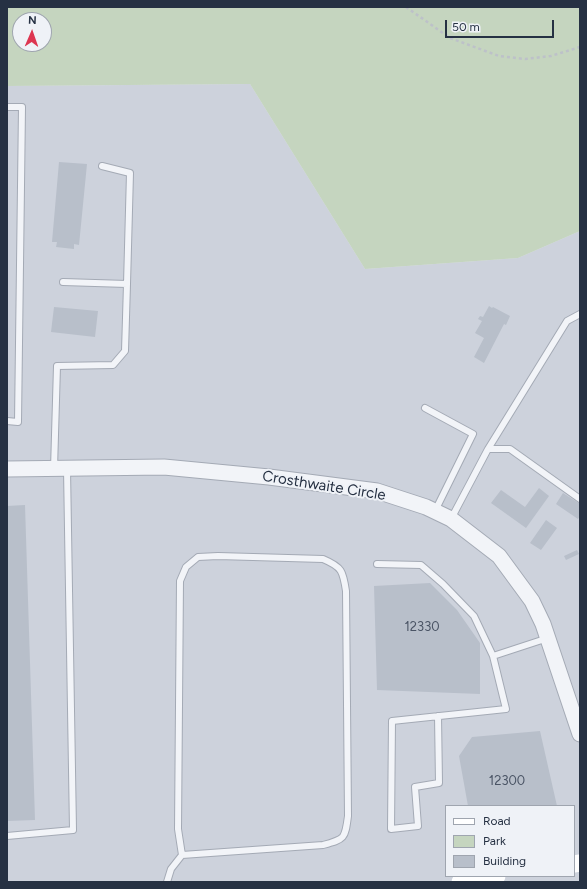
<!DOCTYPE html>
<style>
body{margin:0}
#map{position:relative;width:587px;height:889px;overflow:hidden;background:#dfe3ea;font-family:Figtree,sans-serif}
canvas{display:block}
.frame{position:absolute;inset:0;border:8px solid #263143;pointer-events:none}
.legend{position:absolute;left:445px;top:805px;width:130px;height:72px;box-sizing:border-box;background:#eff2f7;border:1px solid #9fa5af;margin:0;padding:5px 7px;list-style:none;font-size:12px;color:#263143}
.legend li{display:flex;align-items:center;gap:8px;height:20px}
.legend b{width:20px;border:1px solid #9fa5af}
.north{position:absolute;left:12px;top:12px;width:40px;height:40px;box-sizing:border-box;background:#eff2f7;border:1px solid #9fa5af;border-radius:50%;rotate:2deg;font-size:11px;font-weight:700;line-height:16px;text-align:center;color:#263143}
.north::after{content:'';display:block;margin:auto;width:14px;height:18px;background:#dd3651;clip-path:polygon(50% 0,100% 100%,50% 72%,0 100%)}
.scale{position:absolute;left:445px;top:20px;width:109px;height:18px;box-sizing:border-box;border:2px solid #263143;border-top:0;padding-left:5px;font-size:12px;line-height:14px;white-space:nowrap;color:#263143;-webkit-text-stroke:3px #eff2f7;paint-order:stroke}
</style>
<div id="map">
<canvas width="587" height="889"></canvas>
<div class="frame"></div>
<ul class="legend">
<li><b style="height:5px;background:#fff"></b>Road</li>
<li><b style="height:11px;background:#c5d5bf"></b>Park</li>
<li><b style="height:11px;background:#b8bfca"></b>Building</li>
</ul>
<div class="north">N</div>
<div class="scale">50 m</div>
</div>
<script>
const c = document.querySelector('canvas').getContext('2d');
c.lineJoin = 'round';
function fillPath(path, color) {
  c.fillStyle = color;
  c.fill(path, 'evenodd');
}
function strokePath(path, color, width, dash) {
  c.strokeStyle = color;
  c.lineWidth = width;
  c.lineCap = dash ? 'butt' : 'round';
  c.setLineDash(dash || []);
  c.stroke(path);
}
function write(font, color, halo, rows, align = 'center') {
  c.font = font + ' Figtree,sans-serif';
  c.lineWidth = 4;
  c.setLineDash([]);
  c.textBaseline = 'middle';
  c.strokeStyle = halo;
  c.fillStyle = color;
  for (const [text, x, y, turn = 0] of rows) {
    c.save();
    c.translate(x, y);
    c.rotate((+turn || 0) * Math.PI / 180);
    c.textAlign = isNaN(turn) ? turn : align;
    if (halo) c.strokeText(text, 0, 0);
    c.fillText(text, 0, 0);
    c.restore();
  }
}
fillPath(new Path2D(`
 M250,84L365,269L518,258L580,231V882H7V86ZM446,806H574V876H446Z`), '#cdd2dc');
fillPath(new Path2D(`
 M7,7H580V231L518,258L365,269L250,84L7,86ZM20,20H44V44H20Z`), '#c5d5bf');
fillPath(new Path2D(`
 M59,162L87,164L79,245L74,244V249L56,247L57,242H52Z
 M489,306L492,308L493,307L510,316L506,325L504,324L484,363L474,357L484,338L475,333L482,321L478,319L480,316L483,317Z
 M54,307L98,311L95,337L51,332Z
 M539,488L549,496L526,528L491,503L501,490L525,507Z
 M563,493L580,504V516L578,519L556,504Z
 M25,505L35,820L7,821V506Z
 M546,520L557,528L541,550L530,543Z
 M577,550L579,554L566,560L564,556Z
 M430,583L457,610L480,643V694L377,690L374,586Z
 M540,731L557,806H468L459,756L472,737Z`), '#b8bfca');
const service = new Path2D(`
 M7,107H22L18,422L7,421
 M102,166L130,173L127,284
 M425,408L473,434L435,511
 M488,449L567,321L580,314
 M54,469L57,366L113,365L125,351L127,284L63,282
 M451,519L488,449H510L580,499
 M377,564L421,565L443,584L474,616L493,656L548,638
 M438,716L439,783L415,787L418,826L391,829L392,721L506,709L493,656
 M7,836L73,830L67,469
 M167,882L171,869L182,855L323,845C345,839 345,839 348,816L346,591C343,571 342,567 323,559L218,556L198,557L186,567L180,581L178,829L182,855`);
const tertiary = new Path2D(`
 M7,469L164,467L269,477L377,491L426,507L451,519L499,556L532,601L543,624L580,734`);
strokePath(service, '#a4aab5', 8);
strokePath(tertiary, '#a4aab5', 17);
strokePath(new Path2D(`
 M406,7L450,38L499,56L525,59L551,56L580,47`), '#bdc1c9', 2.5, [3, 3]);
strokePath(service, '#f2f4f8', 6);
strokePath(tertiary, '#f2f4f8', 15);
strokePath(new Path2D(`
 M574,864L580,863
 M460,882L497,876`), '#fff', 17);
write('13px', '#4a5465', null, [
 ["12330",422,627],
 ["12300",507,781]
]);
write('15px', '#263143', '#eff2f7', [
 ["Crosthwaite Circle",324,486,9]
]);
</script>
